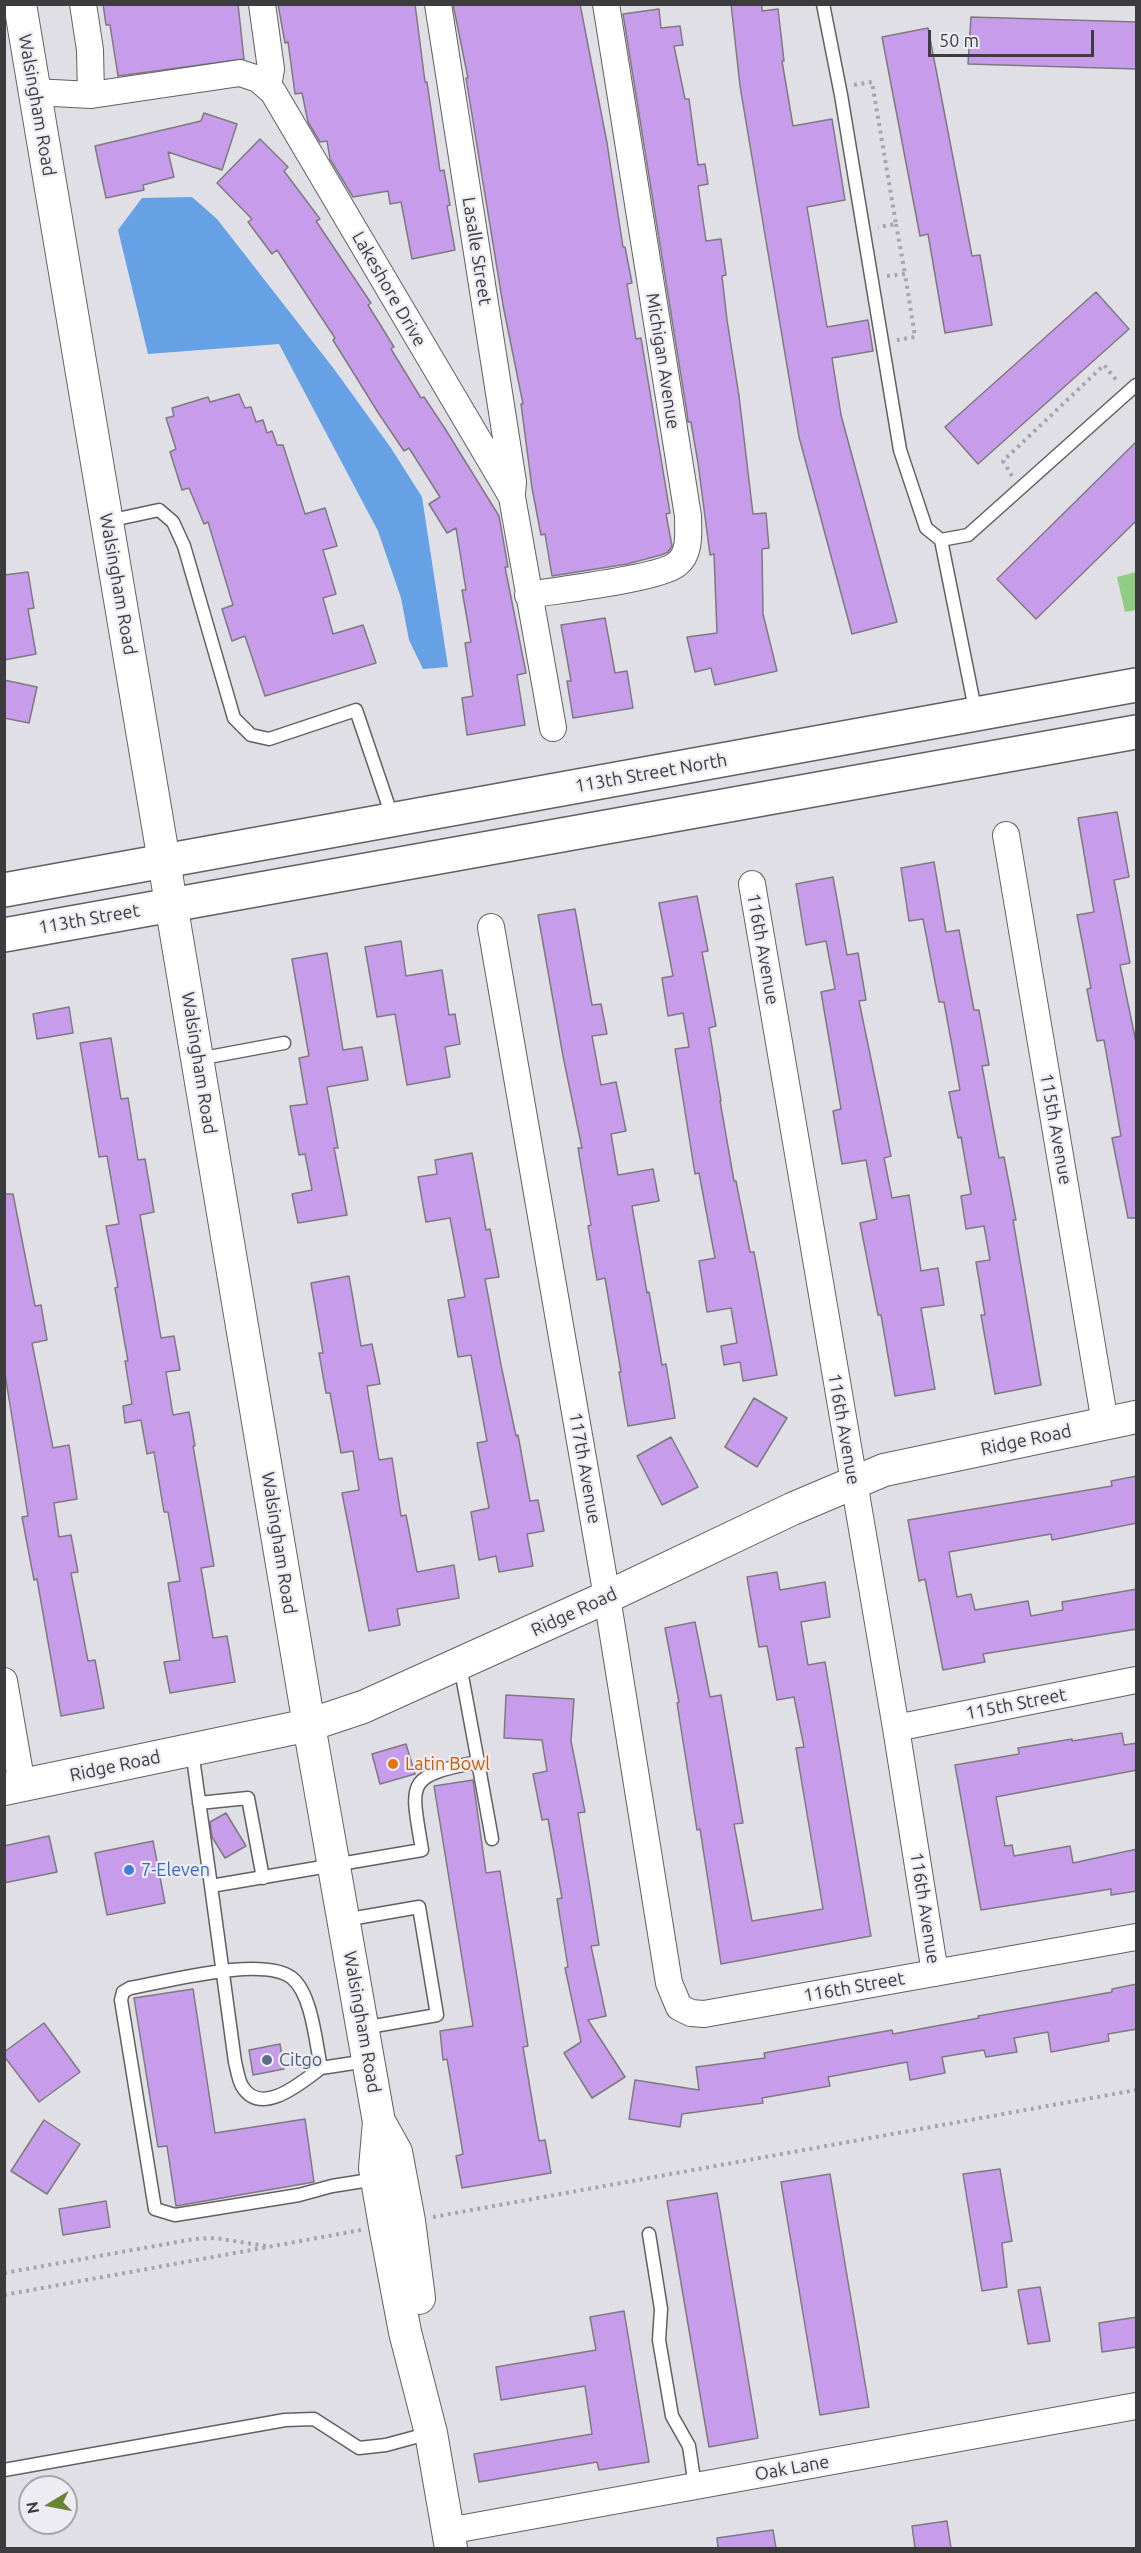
<!DOCTYPE html>
<style>
body{margin:0}
#map{position:relative;width:1141px;height:2553px;overflow:hidden;background:#e0dfe5;font-family:Ubuntu,sans-serif}
canvas{display:block}
.frame{position:absolute;inset:0;border:6px solid #3c3b3e;pointer-events:none}
.north{position:absolute;left:18px;top:2475px;width:60px;height:60px;box-sizing:border-box;background:#edecf2;border:2px solid #a6a5aa;border-radius:50%;rotate:260deg;font-size:16px;font-weight:700;line-height:24px;text-align:center;color:#3c3b3e}
.north::after{content:'';display:block;margin:auto;width:21px;height:27px;background:#6b8335;clip-path:polygon(50% 0,100% 100%,50% 72%,0 100%)}
.scale{position:absolute;left:928px;top:30px;width:166px;height:27px;box-sizing:border-box;border:3px solid #3c3b3e;border-top:0;padding-left:8px;font-size:18px;line-height:21px;white-space:nowrap;color:#3c3b3e;-webkit-text-stroke:4px #edecf2;paint-order:stroke}
</style>
<div id="map">
<canvas width="1141" height="2553"></canvas>
<div class="frame"></div>
<div class="north">N</div>
<div class="scale">50 m</div>
</div>
<script>
const c = document.querySelector('canvas').getContext('2d');
c.lineJoin = 'round';
function fillPath(path, color) {
  c.fillStyle = color;
  c.fill(path, 'evenodd');
}
function strokePath(path, color, width, dash) {
  c.strokeStyle = color;
  c.lineWidth = width;
  c.lineCap = dash ? 'butt' : 'round';
  c.setLineDash(dash || []);
  c.stroke(path);
}
function write(font, color, halo, rows, align = 'center') {
  c.font = font + ' Ubuntu,sans-serif';
  c.lineWidth = 4.5;
  c.setLineDash([]);
  c.textBaseline = 'middle';
  c.strokeStyle = halo;
  c.fillStyle = color;
  for (const [text, x, y, turn = 0] of rows) {
    c.save();
    c.translate(x, y);
    c.rotate((+turn || 0) * Math.PI / 180);
    c.textAlign = isNaN(turn) ? turn : align;
    if (halo) c.strokeText(text, 0, 0);
    c.fillText(text, 0, 0);
    c.restore();
  }
}
fillPath(new Path2D(`
 M1136,572V610L1125,612L1117,577Z`), '#91cc84');
fillPath(new Path2D(`
 M192,197L217,219L334,369L391,448L422,497L448,667L423,669L409,640L401,598L378,531L279,344L148,354L118,230L142,198Z`), '#65a1e4');
const building = new Path2D(`
 M103,4H238L244,59L118,76L110,25H106Z
 M278,4H415L425,82H427L440,171L444,170L450,205L447,206L455,250L412,259L401,202L390,204L388,191L353,197L330,159L327,141L320,142L308,122L302,93L295,94L288,42L285,43Z
 M453,4H580L607,143L623,247H625L632,283L627,284L636,339L641,338L670,513L666,514L672,546L668,552L661,555L627,564L552,576L545,534L541,535L532,488L521,404H523L503,305L466,78H468Z
 M731,4H762V11L778,9L784,61H782L793,126L832,119L845,200L807,207L827,327L868,320L873,351L832,358L841,415L897,622L852,634L799,437L740,86Z
 M659,9L661,28L680,26L683,45L674,46L685,99H689L698,165L705,164L708,184L698,186L706,241L721,239L726,275L722,276L727,320L739,396L753,514L766,513L769,548L762,549L763,614L777,671L715,685L711,668L695,672L687,637L717,633L714,554L710,555L698,463L691,422H688L687,413L623,14Z
 M971,17L1137,22V69L968,64Z
 M928,28L972,256L980,255L992,325L945,333L928,234L920,236L882,37Z
 M204,113L237,124L222,170L168,152L174,177L143,185L144,190L106,198L95,146L201,121Z
 M260,139L288,167L284,171L320,219L316,221L371,303L368,305L394,347L391,349L421,398L424,397L444,427L499,516L508,567H505L526,673L517,675L525,725L467,735L462,698L473,696L465,643L471,642L462,590H466L456,528L447,533L429,504L440,497L409,448L404,451L379,414L333,340L335,338L277,250L272,254L248,222L252,219L217,183Z
 M1096,292L1129,329L978,464L945,427Z
 M239,394L245,408L251,407L256,422L263,420L267,433L272,431L277,445H283L305,514L325,508L337,546L323,550L336,594L323,598L333,634L363,625L376,663L265,696L245,636L232,641L222,609L233,605L208,522L204,524L189,488L182,490L170,452L176,449L166,418L174,416L172,408L208,397L210,402Z
 M1137,441V520L1036,619L997,579Z
 M28,572L34,608L28,609L36,654L4,660V575Z
 M605,618L615,673L627,671L633,708L573,718L567,681H571L561,625Z
 M4,680L37,687L29,723L4,718Z
 M1117,812L1129,877L1114,880L1130,963L1120,965L1137,1047V1218H1128L1112,1138L1121,1136L1104,1040L1097,1041L1087,989L1091,988L1077,915L1094,912L1078,818Z
 M934,862L946,932L959,930L974,1010H979L989,1065L982,1066L999,1158L1004,1157L1016,1220H1013L1041,1385L995,1394L981,1315H985L976,1262L990,1260L984,1226L966,1229L961,1196L971,1194L961,1137L958,1138L949,1092L960,1090L944,1002H939L923,919L909,921L901,868Z
 M833,877L847,955L858,953L866,1000L859,1001L891,1156L884,1158L892,1198L909,1195L921,1271L938,1268L944,1305L921,1308L935,1389L895,1396L881,1315H878L860,1223L877,1219L866,1160L842,1164L833,1111L841,1109L821,992L835,989L826,941L806,945L796,884Z
 M697,896L708,951L702,952L716,1026L709,1028L721,1101H720L734,1181H736L750,1252H754L777,1375L743,1381L740,1362L724,1365L721,1346L737,1343L731,1308L707,1312L699,1261L715,1258L699,1173L695,1174L675,1049L689,1047L683,1013L668,1016L662,978L673,976L659,903Z
 M575,909L592,1005L601,1004L607,1034L592,1036L601,1085L616,1082L626,1131L611,1134L618,1175L653,1169L659,1201L632,1206L647,1293L649,1292L662,1365L666,1364L675,1418L628,1426L619,1372H621L605,1278L597,1280L588,1226L591,1225L578,1148H582L563,1056L538,915Z
 M401,941L406,976L442,970L449,1015L455,1014L460,1044L445,1047L450,1077L407,1085L395,1014L377,1017L365,947Z
 M327,953L343,1050L362,1047L368,1080L327,1087L338,1148H334L347,1215L298,1223L292,1194L312,1190L305,1154L299,1155L290,1106L307,1104L299,1058L309,1056L292,959Z
 M69,1007L73,1033L37,1039L33,1014Z
 M111,1038L121,1099L128,1098L138,1160L145,1159L154,1212L140,1215L161,1338L174,1336L180,1370L166,1372L173,1415L189,1412L195,1446H193L214,1566L201,1568L213,1638L227,1636L235,1682L170,1693L164,1662L180,1660L168,1583L180,1581L168,1512H164L154,1452L147,1454L141,1420L125,1423L123,1406L132,1404L125,1361H128L115,1288L118,1287L106,1226L119,1224L107,1156L99,1157L80,1043Z
 M472,1153L486,1230L490,1229L499,1277L485,1279L501,1365L516,1436L518,1435L530,1501L538,1500L544,1531L527,1534L533,1566L499,1572L496,1556L479,1560L471,1512L489,1508L477,1443L487,1441L471,1355L458,1357L448,1300L465,1297L450,1218L426,1222L418,1177L437,1174L435,1160Z
 M4,1194H13L35,1306L41,1305L47,1340L32,1343L53,1448L69,1445L77,1499L54,1503L59,1537L71,1535L78,1572L71,1573L88,1661L95,1660L104,1708L61,1716L37,1579L34,1580L22,1517L28,1516L4,1368Z
 M349,1276L361,1346L372,1344L380,1384L367,1386L379,1460L392,1458L401,1516L406,1515L417,1572L454,1565L459,1598L397,1609L400,1625L369,1631L342,1493L359,1490L353,1451L341,1453L330,1393H326L319,1353H323L311,1283Z
 M754,1398L787,1418L757,1467L725,1447Z
 M671,1437L698,1487L662,1505L637,1456Z
 M1137,1476V1523L1052,1540L1051,1534L949,1552L957,1597L971,1594L975,1610L1028,1601L1031,1616L1063,1610L1062,1602L1137,1589V1629L983,1654L985,1662L943,1670L925,1579L919,1581L908,1520L1112,1486L1111,1481Z
 M777,1572L780,1590L825,1582L830,1617L801,1622L808,1665L825,1662L871,1936L721,1964L700,1829L697,1830L677,1703L679,1702L665,1628L695,1622L710,1697L721,1695L743,1823L734,1824L752,1921L823,1909L796,1748L804,1747L794,1697L777,1700L767,1646L759,1647L747,1577Z
 M506,1695L574,1699L571,1741L585,1812L578,1813L599,1945L591,1946L606,2016L588,2020L625,2077L592,2098L564,2053L581,2042L565,1968L568,1967L557,1899L562,1898L548,1819L542,1820L533,1774L547,1771L542,1740L504,1738Z
 M1122,1733L1124,1745L1137,1743V1770L996,1797L1005,1846L1012,1845L1014,1856L1070,1846L1073,1863L1137,1849V1891L1111,1895V1889L981,1910L955,1765L1019,1754L1018,1748L1072,1739V1741Z
 M406,1744L415,1774L380,1784L372,1754Z
 M473,1780L486,1873L500,1871L528,2046L523,2047L539,2141L545,2140L551,2173L462,2188L456,2156L463,2154L447,2059L443,2060L440,2031L473,2026L434,1786Z
 M226,1813L246,1846L225,1858L212,1837L210,1822Z
 M49,1836L57,1872L4,1883V1846Z
 M153,1841L165,1903L107,1915L95,1853Z
 M1137,1984V2029L1108,2034L1109,2041L1051,2052L1048,2032L1014,2038L1017,2052L986,2057L984,2050L942,2057L945,2073L910,2080L907,2062L828,2077L830,2086L762,2098L763,2103L682,2114L680,2127L629,2119L635,2080L699,2090L696,2067L765,2058L764,2053L892,2030L893,2034L979,2018L978,2016L1112,1992V1989Z
 M193,1989L215,2133L305,2119L314,2182L176,2206L167,2146L158,2147L134,1998Z
 M44,2023L80,2072L39,2102L4,2056V2052Z
 M280,2044L284,2069L253,2075L249,2050Z
 M44,2120L80,2144L47,2194L11,2171Z
 M1000,2169L1012,2241L1002,2243L1007,2287L982,2291L963,2174Z
 M830,2174L869,2407L820,2415L781,2182Z
 M717,2193L758,2438L709,2447L667,2201Z
 M106,2201L110,2227L63,2235L59,2209Z
 M1040,2287L1050,2341L1028,2344L1018,2290Z
 M624,2311L649,2462L599,2470L597,2462L479,2482L474,2454L592,2434L585,2386L501,2400L496,2367L596,2350L590,2317Z
 M1137,2317V2347L1102,2352L1099,2323Z
 M947,2521L951,2548H915L912,2526Z
 M773,2530L776,2548H718L717,2538Z`);
fillPath(building, '#c79deb');
strokePath(building, '#7d7a7f', 1.5);
const service = new Path2D(`
 M823,4L841,95L900,450L926,528L941,540L976,714
 M108,521L159,510L173,522L184,546L234,718L251,735L269,739L356,710L393,819
 M941,540L968,535L1136,385
 M198,1059L284,1043
 M192,1751L211,1886L422,1850C411,1782 404,1776 478,1762L460,1665
 M478,1762L492,1839
 M199,1803L248,1798L263,1878
 M211,1886L235,2062C237,2069 238,2079 242,2086C261,2118 302,2082 321,2068
 M344,1920L419,1907L437,2015L363,2028
 M367,2061L321,2068C316,2044 312,1994 292,1978C263,1955 166,1982 130,1988L123,1992L121,2000L155,2209L175,2215L299,2195L332,2186L376,2179
 M649,2234L661,2309L659,2340L672,2416L689,2446L695,2486
 M4,2470L285,2420L314,2419L359,2448L386,2445L430,2433`);
const minor = new Path2D(`
 M83,4L90,50L91,95
 M262,4L271,69L268,87
 M438,4L513,482L512,493
 M34,92L91,95L240,73L258,79L273,92L512,497L553,728
 M528,595C557,590 659,579 677,564C691,553 688,532 688,516L606,4
 M1006,835L1105,1423
 M752,884L896,1728L935,1973
 M491,927L607,1597L669,1983L679,2007L691,2013L704,2014L1136,1937
 M4,1681L22,1785
 M896,1728L1136,1680
 M448,2531L1136,2406`);
const tertiary = new Path2D(`
 M20,4L309,1725L379,2122L375,2168L385,2226L405,2332L431,2433L451,2548
 M4,1789L309,1725L363,1707L607,1597L792,1509L884,1470L1136,1417
 M381,2125L396,2152L409,2221L419,2298`);
const secondary = new Path2D(`
 M4,890L1136,685
 M4,935L1136,732`);
strokePath(service, '#616065', 15);
strokePath(minor, '#616065', 28);
strokePath(tertiary, '#616065', 34);
strokePath(secondary, '#616065', 36);
strokePath(new Path2D(`
 M854,85L872,82L896,224L878,227
 M896,224L905,274
 M887,276L905,274L915,337L897,340
 M1012,476L1003,461L1104,365L1118,382
 M433,2217L1136,2090
 M4,2273L194,2239L215,2238L266,2246
 M4,2295L361,2230`), '#a6a5aa', 4, [3, 4.5]);
strokePath(service, '#fff', 12);
strokePath(minor, '#fff', 26);
strokePath(tertiary, '#fff', 32);
strokePath(secondary, '#fff', 33);
for (const [x, y, r, color] of [
 [393,1764,6,"#e8710a"],
 [129,1870,6,"#3f7fe0"],
 [267,2060,6,"#5c6f8a"]
]) {
  const dot = new Path2D();
  dot.arc(x, y, r, 0, 2 * Math.PI);
  c.fillStyle = color;
  c.fill(dot);
  strokePath(dot, '#edecf2', 2);
}
write('18px', '#3c3b3e', '#edecf2', [
 ["Walsingham Road",37,105,80],
 ["Lasalle Street",477,251,81],
 ["Lakeshore Drive",389,289,60],
 ["Michigan Avenue",663,361,81],
 ["Walsingham Road",118,584,80],
 ["113th Street North",651,773,-10],
 ["113th Street",89,919,-10],
 ["116th Avenue",763,949,80],
 ["Walsingham Road",199,1063,81],
 ["115th Avenue",1056,1129,80],
 ["116th Avenue",844,1429,80],
 ["Ridge Road",1026,1440,-12],
 ["117th Avenue",585,1468,80],
 ["Walsingham Road",279,1543,81],
 ["Ridge Road",574,1612,-25],
 ["115th Street",1016,1704,-11],
 ["Ridge Road",115,1766,-12],
 ["116th Avenue",925,1908,81],
 ["116th Street",854,1987,-10],
 ["Walsingham Road",362,2022,80],
 ["Oak Lane",792,2468,-10]
]);
write('18px', '#c56008', '#edecf2', [
 ["Latin Bowl",405,1764]
], 'left');
write('18px', '#366cbe', '#edecf2', [
 ["7-Eleven",141,1870]
], 'left');
write('18px', '#4e5e75', '#edecf2', [
 ["Citgo",279,2060]
], 'left');
</script>
